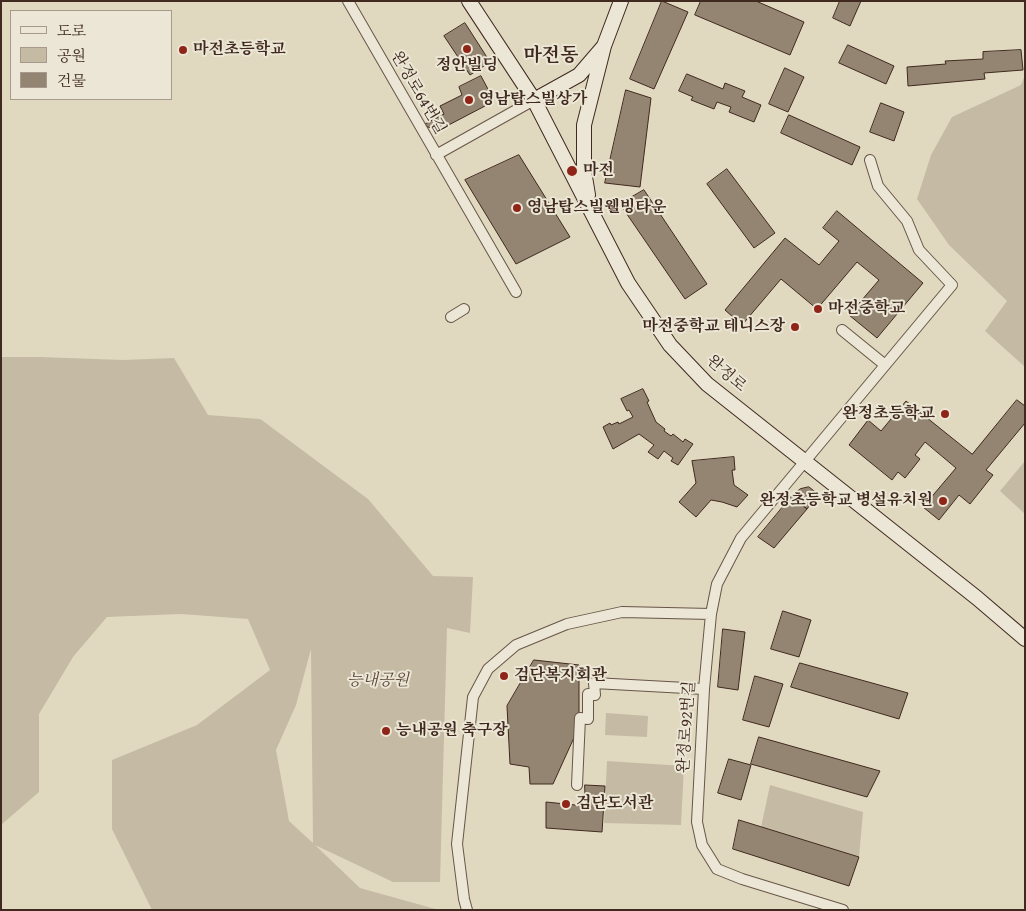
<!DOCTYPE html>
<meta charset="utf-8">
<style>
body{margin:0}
#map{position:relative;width:1026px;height:911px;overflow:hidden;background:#e0d9bf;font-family:"Gentium Book Plus","Noto Serif KR",serif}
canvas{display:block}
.frame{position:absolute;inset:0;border:2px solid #40291f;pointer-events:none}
.legend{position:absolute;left:10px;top:10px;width:162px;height:90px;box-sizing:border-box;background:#ebe6d5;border:1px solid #a79a8c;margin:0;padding:6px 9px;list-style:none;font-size:15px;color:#40291f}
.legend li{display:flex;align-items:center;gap:10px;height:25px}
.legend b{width:25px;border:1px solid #a79a8c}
</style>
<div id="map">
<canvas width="1026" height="911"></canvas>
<div class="frame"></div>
<ul class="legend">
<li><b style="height:6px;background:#ebe6d5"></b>도로</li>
<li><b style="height:14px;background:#c5bba4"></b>공원</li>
<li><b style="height:14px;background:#938572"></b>건물</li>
</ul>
</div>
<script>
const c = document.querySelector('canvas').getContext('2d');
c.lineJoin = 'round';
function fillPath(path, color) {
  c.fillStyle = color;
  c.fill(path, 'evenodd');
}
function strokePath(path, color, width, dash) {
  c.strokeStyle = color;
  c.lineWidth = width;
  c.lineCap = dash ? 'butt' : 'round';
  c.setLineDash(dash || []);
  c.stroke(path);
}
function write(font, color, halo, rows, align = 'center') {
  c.font = font + ' "Gentium Book Plus","Noto Serif KR",serif';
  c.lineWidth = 4;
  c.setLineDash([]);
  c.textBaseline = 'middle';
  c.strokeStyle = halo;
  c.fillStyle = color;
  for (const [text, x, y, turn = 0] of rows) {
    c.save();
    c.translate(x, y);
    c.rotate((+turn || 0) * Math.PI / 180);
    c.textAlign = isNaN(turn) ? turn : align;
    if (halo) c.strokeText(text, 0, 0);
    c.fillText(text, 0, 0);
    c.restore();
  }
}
fillPath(new Path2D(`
 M1025,75V367L985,331L1007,301L949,245L917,199L931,155L952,117L1021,85Z
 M1,357H40L123,360L174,358L208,415L260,419L263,421L368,499L433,576L473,577L470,633L447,628L440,882H393L315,845L360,888L439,910H152L112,829V760L197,725L270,670L248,619L181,614L107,617L73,657L39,714V792L1,825ZM311,649L313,843L289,821L276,750L296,705Z
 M1025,461V514L1000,491Z
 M606,713L648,716L647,737L605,735Z
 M607,761L684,766L681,825L604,823Z
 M770,785L863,812L859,857L761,827Z`), '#c5bba4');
const building = new Path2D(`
 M662,1L688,12L654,89L630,79Z
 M701,1H756L804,22L790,55L695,15Z
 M840,1H861L850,26L833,18Z
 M465,23L490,62L470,75L444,36Z
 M848,45L894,66L886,84L839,63Z
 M1021,50L1023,70L984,73L985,79L908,86L907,67L946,64L945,61L983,59V52Z
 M785,68L804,77L788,112L769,104Z
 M687,74L723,89L725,83L745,91L742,97L761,105L754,122L729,112L731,107L717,102L714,109L691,100L693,97L679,91Z
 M481,76L489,91L485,106L441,129L427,127L425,124L444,114L440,106L462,95L459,87Z
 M626,90L651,98L640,187L605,183Z
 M881,103L904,112L894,141L870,132Z
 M789,115L860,147L852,165L781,133Z
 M519,155L570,237L516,264L465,180Z
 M727,169L775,233L754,248L707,184Z
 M644,190L707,284L685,299L620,204Z
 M837,211L923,283L877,338L849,315L879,280L857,262L817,309L781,279L742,325L725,310L785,238L819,265L839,241L823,228Z
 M643,389L649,401L647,402L656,422L665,429L664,431L671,436L673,434L683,442L685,439L693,444L678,465L671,461L673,458L664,451L658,459L648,452L654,445L639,434L613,449L603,427L610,423L611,425L618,422L619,424L633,417L629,410L627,411L621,399Z
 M1017,400L1025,406V423L986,470L993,475L970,504L959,495L939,520L923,507L956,468L925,442L915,455L920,459L905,478L898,472L892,480L849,445L868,420L881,431L906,401L972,454Z
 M734,457L735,470H732L734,485L748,495L737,507L722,502L711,500L696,517L679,502L696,483L692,461Z
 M809,487L818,494L807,509L792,496L800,489Z
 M792,496L807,509L774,548L758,537Z
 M783,611L811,620L799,657L771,649Z
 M723,629L745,632L738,690L718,687Z
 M534,660L579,665V718L577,731L553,784H530L529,767L510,764L507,706Z
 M800,663L908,693L899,719L791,687Z
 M755,676L783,684L769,727L743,720Z
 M759,737L880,771L867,797L751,764Z
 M729,759L751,765L741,800L718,793Z
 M585,785L605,786L602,832L546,828V802L585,806Z
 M739,820L859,857L849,886L733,849Z`);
fillPath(building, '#938572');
strokePath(building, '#40291f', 1);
const street = new Path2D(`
 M348,1L516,292
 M436,155L534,100
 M451,317L464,309
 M842,330L885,365
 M577,785L580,718L588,719V694L595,695L594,683L704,689
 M467,910L464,899L457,844L473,697L488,669L516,645L567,624L622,612L711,614
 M843,910L742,879L717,869L702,845L697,822L704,689L711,614L717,584L741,538L952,285L919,250L907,221L878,186L870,160`);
const secondary = new Path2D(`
 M469,1L534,100L628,283L670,345L707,384L977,598L1025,639
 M534,100L579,75L604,46L621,1
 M588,195L584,171V125L604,46`);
strokePath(street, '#685547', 12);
strokePath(secondary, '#40291f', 16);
strokePath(street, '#ebe6d5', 10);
strokePath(secondary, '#ebe6d5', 14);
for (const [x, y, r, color] of [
 [467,49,5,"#8f2418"],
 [183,50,5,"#8f2418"],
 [469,100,5,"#8f2418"],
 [572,171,6,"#8f2418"],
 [517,208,5,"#8f2418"],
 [818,309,5,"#8f2418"],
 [795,327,5,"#8f2418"],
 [945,414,5,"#8f2418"],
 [943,501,5,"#8f2418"],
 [504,676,5,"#8f2418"],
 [386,731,5,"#8f2418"],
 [566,804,5,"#8f2418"]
]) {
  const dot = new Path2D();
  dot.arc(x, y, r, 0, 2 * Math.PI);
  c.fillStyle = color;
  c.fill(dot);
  strokePath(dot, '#ebe6d5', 2);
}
write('bold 16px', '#40291f', '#ebe6d5', [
 ["마전초등학교",193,50],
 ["정안빌딩",467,66,"center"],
 ["영남탑스빌상가",479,100],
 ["마전",583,171],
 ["영남탑스빌웰빙타운",527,208],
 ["마전중학교",828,309],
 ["마전중학교 테니스장",785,327,"right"],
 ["완정초등학교",935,414,"right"],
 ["완정초등학교 병설유치원",933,501,"right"],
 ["검단복지회관",514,676],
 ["능내공원 축구장",396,731],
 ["검단도서관",576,804]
], 'left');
write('16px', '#40291f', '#ebe6d5', [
 ["완정로64번길",418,93,60],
 ["완정로",726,374,41],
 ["완정로92번길",687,727,-86]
]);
write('italic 16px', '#5b463a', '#ebe6d5', [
 ["능내공원",378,681]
]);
write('bold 19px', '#40291f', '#ebe6d5', [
 ["마전동",551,56]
]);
</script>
